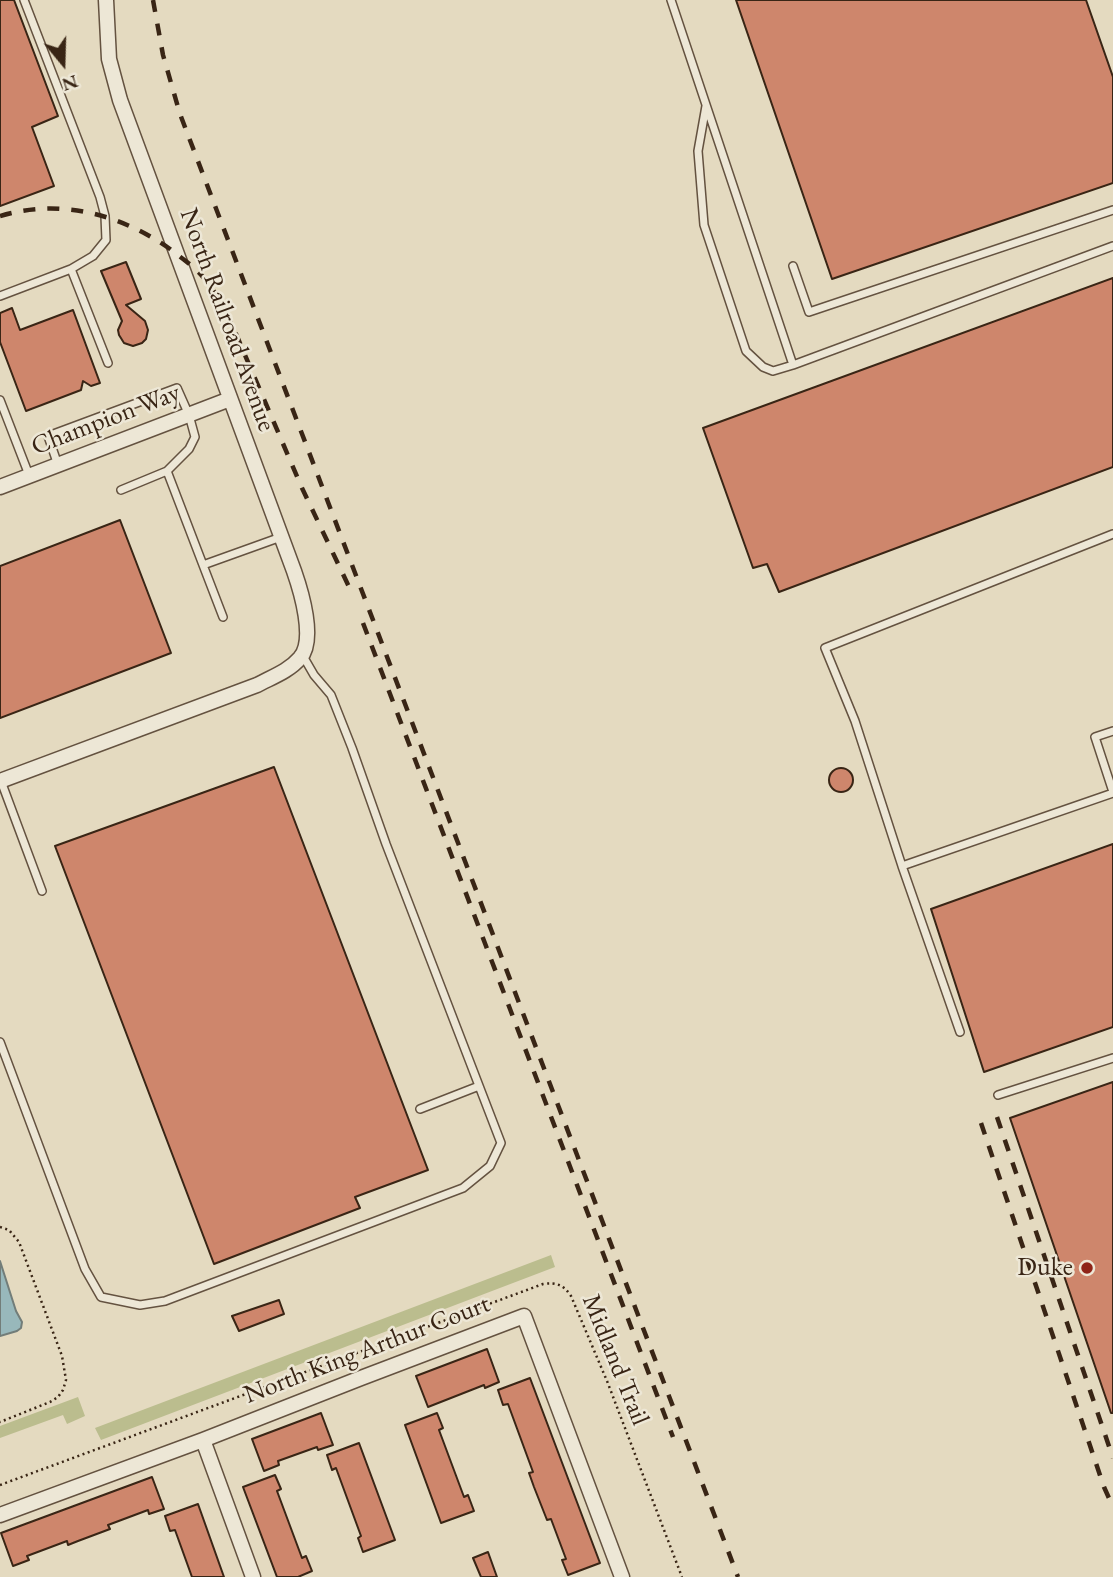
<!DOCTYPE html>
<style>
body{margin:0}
#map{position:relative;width:1113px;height:1577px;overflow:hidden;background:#e4dac0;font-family:"EB Garamond",serif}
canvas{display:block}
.north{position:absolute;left:28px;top:28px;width:70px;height:70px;-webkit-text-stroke:5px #ede7d6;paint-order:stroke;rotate:161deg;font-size:19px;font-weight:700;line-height:28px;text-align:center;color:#392515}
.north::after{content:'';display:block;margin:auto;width:24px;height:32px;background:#392515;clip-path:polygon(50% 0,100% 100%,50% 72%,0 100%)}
</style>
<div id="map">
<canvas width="1113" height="1577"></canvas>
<div class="north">N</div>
</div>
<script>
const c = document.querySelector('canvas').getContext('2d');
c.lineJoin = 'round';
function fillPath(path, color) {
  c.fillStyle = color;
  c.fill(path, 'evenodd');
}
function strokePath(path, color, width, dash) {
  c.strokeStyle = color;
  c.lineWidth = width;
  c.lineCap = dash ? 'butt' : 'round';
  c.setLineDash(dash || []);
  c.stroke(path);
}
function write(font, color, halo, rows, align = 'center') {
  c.font = font + ' "EB Garamond",serif';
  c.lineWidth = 5;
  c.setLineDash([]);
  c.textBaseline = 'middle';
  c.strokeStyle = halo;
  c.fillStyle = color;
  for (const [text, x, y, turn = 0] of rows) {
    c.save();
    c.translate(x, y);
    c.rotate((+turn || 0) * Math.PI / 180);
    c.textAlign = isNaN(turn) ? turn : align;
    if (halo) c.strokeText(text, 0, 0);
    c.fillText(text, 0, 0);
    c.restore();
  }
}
fillPath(new Path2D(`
 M551,1255L555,1267L101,1440L95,1428Z
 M78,1397L85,1416L67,1424L63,1415L0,1438V1426Z`), '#bbbd8e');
const water = new Path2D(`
 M0,1261L16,1311L22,1322L21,1328L17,1331L0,1336Z`);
fillPath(water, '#98b8bb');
strokePath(water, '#727d79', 2);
const building = new Path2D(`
 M0,0H14L58,116L32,127L54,186L0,206Z
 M736,0H1086L1113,77V183L832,279Z
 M126,262L141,299L126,305L145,321L148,330L146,339L142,343L133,346L124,343L119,335L118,330L122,321L101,271Z
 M1113,278V467L779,592L767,564L753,568L703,428Z
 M12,308L20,330L73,310L100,383L91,386L83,381L81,390L26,411L0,342V313Z
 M120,520L171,653L0,718V566Z
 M274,767L428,1170L355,1197L360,1208L214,1264L55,846Z
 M829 780a12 12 0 1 1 24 0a12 12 0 1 1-24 0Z
 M1113,844V1027L984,1072L931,909Z
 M1113,1082V1413H1111L1010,1118Z
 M279,1300L284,1314L239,1331L232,1316Z
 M487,1349L499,1382L485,1388L484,1385L428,1407L416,1376Z
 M530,1378L600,1563L568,1575L562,1560L566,1559L551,1519L547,1520L534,1487L529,1473L533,1472L508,1404L503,1405L498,1390Z
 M321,1413L333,1445L318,1450L317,1447L278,1461L279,1465L264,1471L252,1439Z
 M437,1413L443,1428L439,1430L464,1497L468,1495L474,1511L441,1523L405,1425Z
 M359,1443L395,1540L363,1552L358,1538L361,1536L336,1468L332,1470L327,1455Z
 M275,1475L281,1489L277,1491L302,1558L306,1556L312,1571L298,1577H277L243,1487Z
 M152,1477L164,1509L149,1514L148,1510L108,1525L110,1529L78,1541L68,1545L67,1541L27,1556L29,1560L13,1566L1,1533Z
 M198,1504L224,1577H192L175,1530L170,1531L165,1516Z
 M488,1552L497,1577H481L473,1558Z`);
fillPath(building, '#ce866c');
strokePath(building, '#392515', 2);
const service = new Path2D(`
 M671,0L793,365L1113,246
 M706,106L698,151L704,225L746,351L763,367L773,371L793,365
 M793,266L809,312L1113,210
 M71,269L108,363
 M0,296L71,269L93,256L106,240L105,216L100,197L24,0
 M0,400L29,475
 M58,465L48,436L177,388L189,415L195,437L189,449L167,471
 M121,490L167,471L203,565L281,537
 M1113,534L825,648L855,721L902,866L1113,793
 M203,565L223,617
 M1113,731L1095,737L1113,792
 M1,781L42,891
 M902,866L960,1032
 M0,1042L85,1269L101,1297L140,1305L165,1301L463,1188L490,1166L501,1143L386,844L352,748L331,695L314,675L303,656
 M998,1095L1113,1058
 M420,1109L479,1086`);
const minor = new Path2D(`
 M0,487L230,399
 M0,781L257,685C272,677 289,671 300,658C316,640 301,591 294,571L120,100L109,59L106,0
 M203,1440L253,1577
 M0,1515L203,1440L361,1378L524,1316L622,1577`);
strokePath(service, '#645240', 10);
strokePath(minor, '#645240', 17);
strokePath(new Path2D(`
 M0,1227L9,1230L19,1242L62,1356L66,1380L63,1390L58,1397L50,1402L0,1422
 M0,1485L543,1284C556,1282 564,1285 571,1296L607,1381L682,1577`), '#392515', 2.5, [2, 3.5]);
strokePath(service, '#ede7d6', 7);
strokePath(minor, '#ede7d6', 14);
strokePath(new Path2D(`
 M153,0L163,55L180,114L738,1577
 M0,216C60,198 120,214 170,249C181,258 194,266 203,277C213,288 220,301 227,313L302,488L351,591
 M363,623L673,1437
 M997,1117L1113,1458
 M981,1123L1104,1487L1113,1507`), '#392515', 4.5, [12, 12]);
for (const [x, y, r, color] of [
 [1087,1268,7,"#8f2418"]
]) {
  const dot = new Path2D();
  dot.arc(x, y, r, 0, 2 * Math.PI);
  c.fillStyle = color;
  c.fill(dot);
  strokePath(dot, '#ede7d6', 2.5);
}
write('26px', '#392515', '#ede7d6', [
 ["North Railroad Avenue",227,320,70],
 ["Champion Way",106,420,-21],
 ["North King Arthur Court",367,1350,-21],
 ["Midland Trail",615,1360,68]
]);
write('26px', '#392515', '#ede7d6', [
 ["Duke",1073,1268]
], 'right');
</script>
